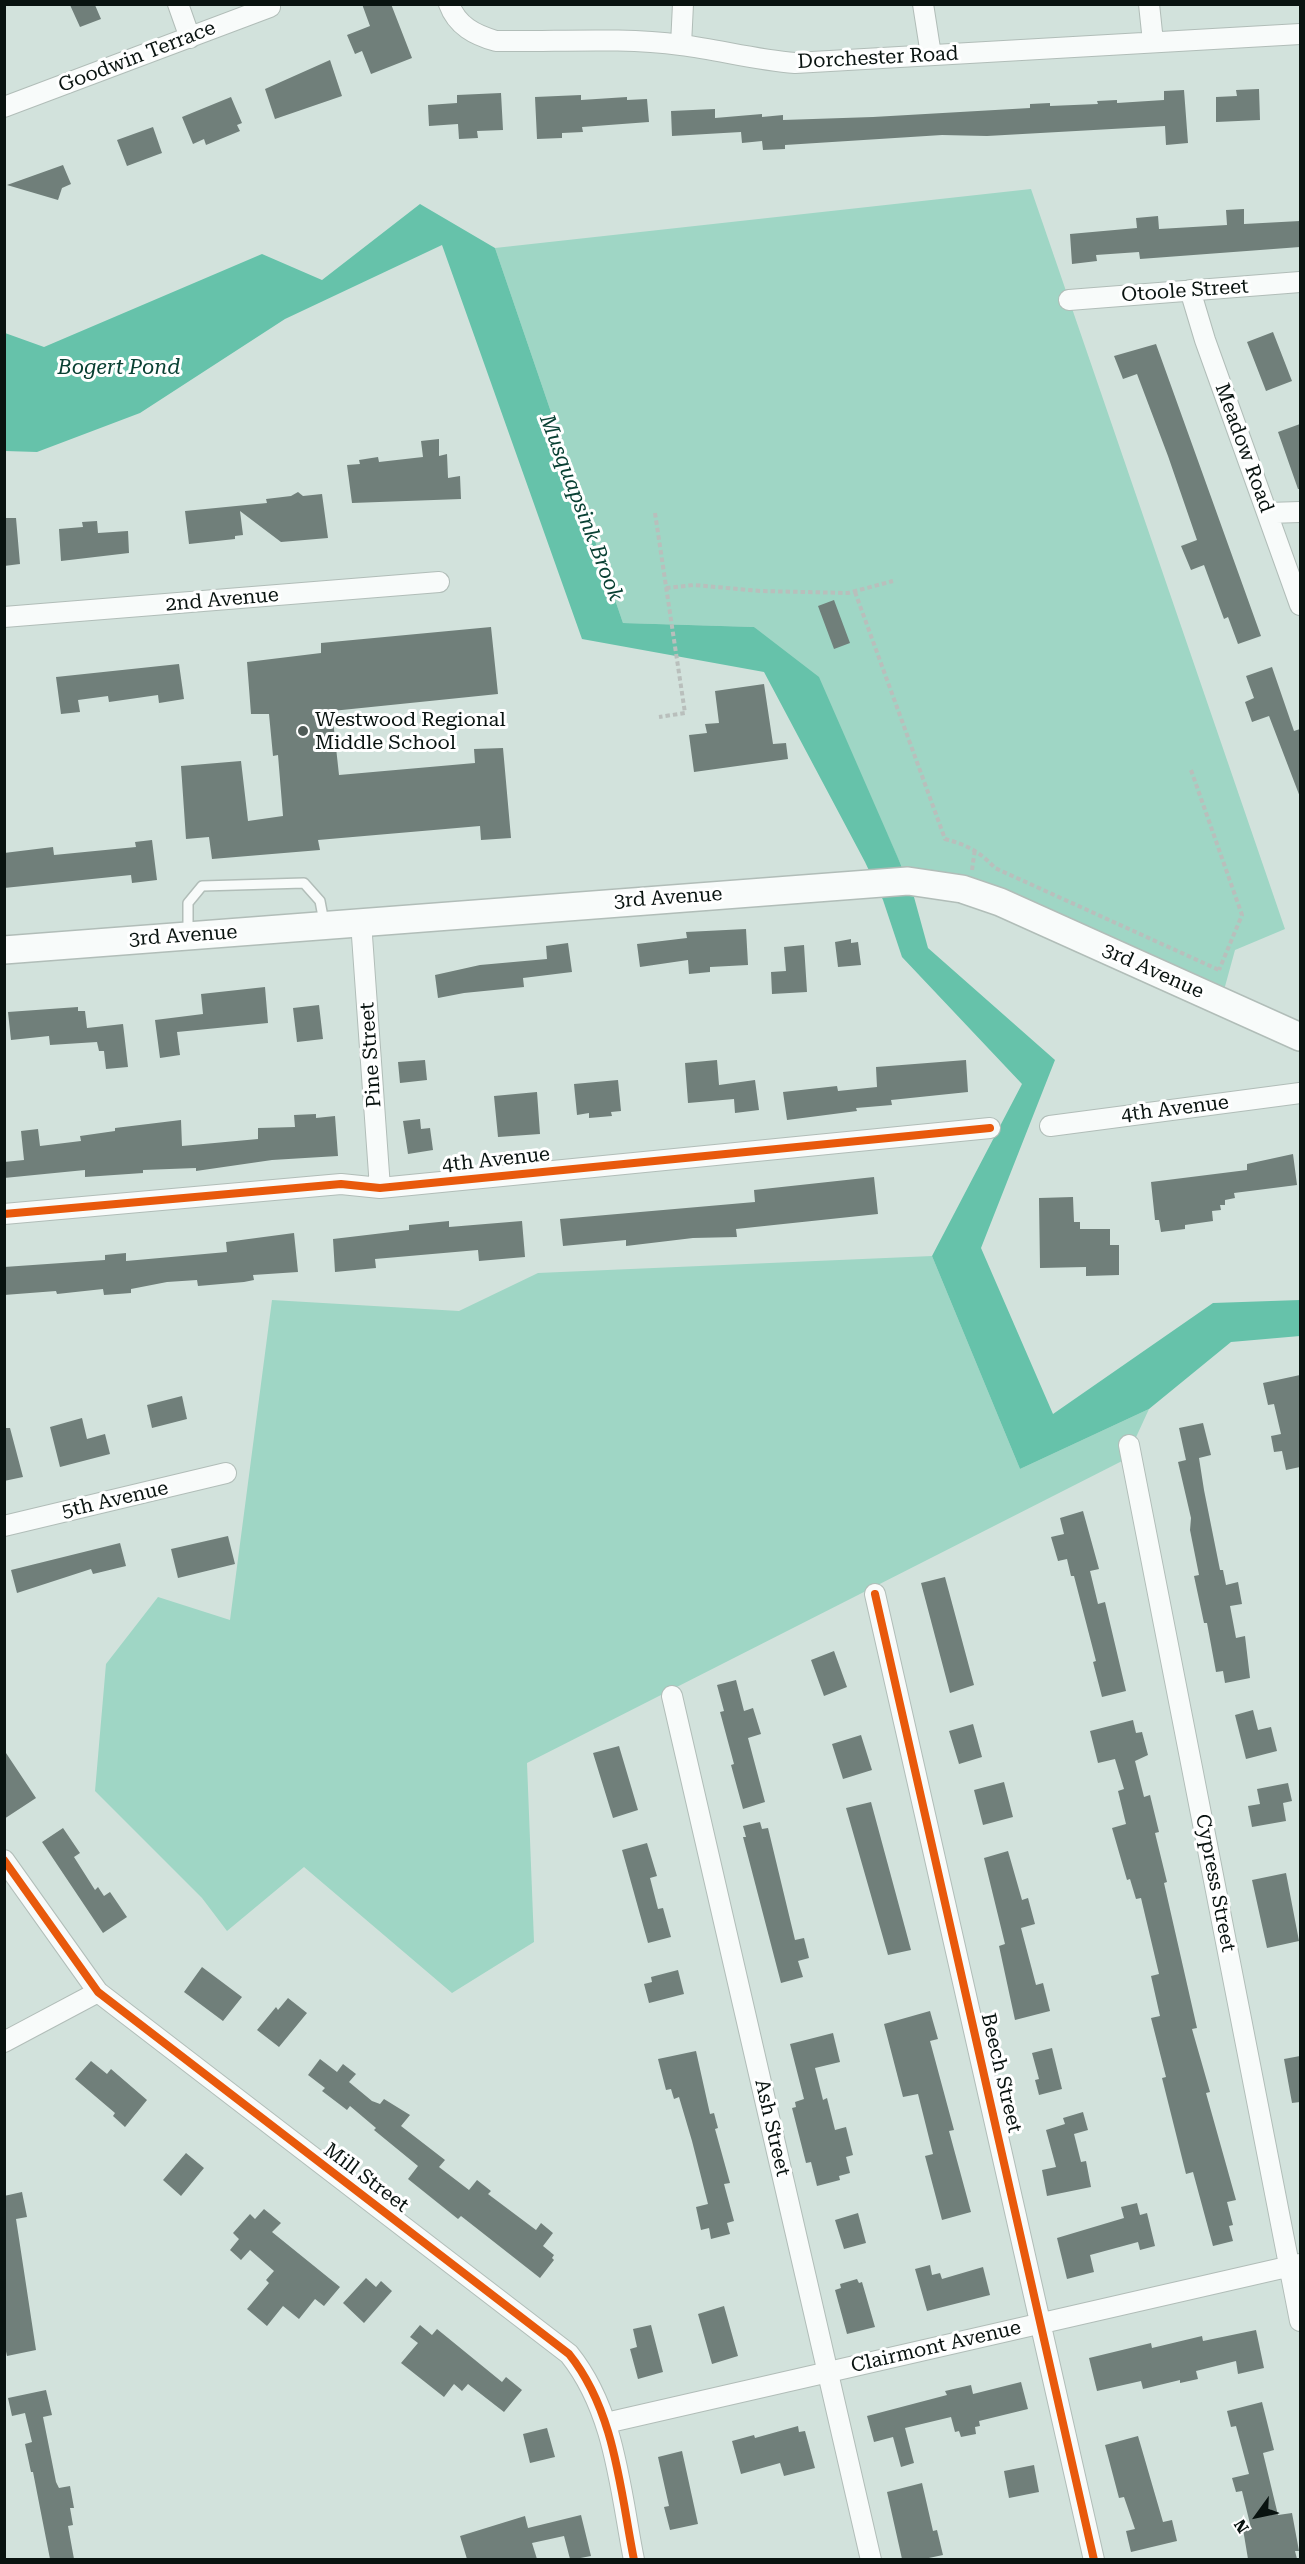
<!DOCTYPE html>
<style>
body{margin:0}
#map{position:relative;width:1305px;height:2564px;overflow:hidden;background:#d2e2dc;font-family:"Roboto Serif",serif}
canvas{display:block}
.frame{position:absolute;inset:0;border:6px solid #091310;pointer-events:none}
.north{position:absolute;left:1227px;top:2486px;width:60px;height:60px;-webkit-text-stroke:4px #fff;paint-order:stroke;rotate:237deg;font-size:16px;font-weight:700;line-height:24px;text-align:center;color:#091310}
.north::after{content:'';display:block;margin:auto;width:21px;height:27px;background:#091310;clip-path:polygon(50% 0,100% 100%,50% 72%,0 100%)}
</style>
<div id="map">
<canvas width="1305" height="2564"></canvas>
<div class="frame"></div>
<div class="north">N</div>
</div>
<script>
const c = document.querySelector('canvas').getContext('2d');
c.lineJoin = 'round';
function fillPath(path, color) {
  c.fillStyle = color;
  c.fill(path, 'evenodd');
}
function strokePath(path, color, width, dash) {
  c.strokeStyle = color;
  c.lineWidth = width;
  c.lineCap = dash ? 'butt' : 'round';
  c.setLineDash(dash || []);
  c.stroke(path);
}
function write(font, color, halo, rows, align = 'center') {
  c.font = font + ' "Roboto Serif",serif';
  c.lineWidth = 6;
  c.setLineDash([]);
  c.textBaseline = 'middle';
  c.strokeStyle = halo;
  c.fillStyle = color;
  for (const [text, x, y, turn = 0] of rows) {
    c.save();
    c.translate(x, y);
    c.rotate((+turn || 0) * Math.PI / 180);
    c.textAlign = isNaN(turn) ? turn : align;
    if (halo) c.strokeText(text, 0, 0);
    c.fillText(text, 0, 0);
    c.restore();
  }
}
fillPath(new Path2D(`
 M1031,189L1285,929L1235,950L1221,1001L908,881L888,836L754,627L623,623L495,248Z
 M932,1256L1020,1469L1149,1409L1126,1459L527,1763L534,1942L452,1993L304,1867L227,1931L202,1898L95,1791L106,1664L158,1597L230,1620L272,1300L459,1311L538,1273Z`), '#9fd6c5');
fillPath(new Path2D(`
 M420,204L495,248L623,623L754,627L819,677L898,858L914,897L928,948L1055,1060L981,1248L1053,1414L1213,1303L1300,1300V1336L1231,1342L1149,1409L1020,1469L932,1256L1022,1084L902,957L883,900L865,862L764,672L582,639L442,245L285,319L140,413L37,452L5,451V333L44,347L262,254L322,280Z`), '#66c2aa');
fillPath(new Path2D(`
 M362,4H391L412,58L371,74L362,51L355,54L347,35L370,26Z
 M70,5H95L101,19L80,27Z
 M330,60L342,96L275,119L265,89Z
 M1259,89L1260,120L1216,122V97L1237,96L1236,90Z
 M1184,90L1188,143L1166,145L1165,126L987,136L942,135L785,145V149L763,150L762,141L742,143L741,132L672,136L671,111L715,109V118L762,114V117L783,115V120L873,117L1030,108V104L1050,103V106L1098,104L1097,101L1117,100V103L1164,100V91Z
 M501,93L503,130L477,131L478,138L459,139L458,124L429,126L428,105L457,103V95Z
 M581,95V100L627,97V100L647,99L649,122L582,127L583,132L562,133V138L537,139L535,97Z
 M231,97L242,123L237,125L240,131L206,145L204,139L193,144L182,117Z
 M153,127L162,153L127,166L117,140Z
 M63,165L71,184L62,188L58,200L7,185Z
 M1244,209V224L1300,221V247L1140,259L1139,252L1096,255L1097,261L1072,264L1070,234L1137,228L1136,218L1158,216L1159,229L1227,225L1226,210Z
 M1273,332L1292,381L1266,391L1247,342Z
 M1156,344L1261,636L1238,644L1228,617L1224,619L1204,565L1191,570L1181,546L1197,540L1168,456L1137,374L1123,379L1114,356Z
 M1300,424V489H1298L1278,432Z
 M439,439V456L447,454L448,478L460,476L461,499L352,503L347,465L360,464L359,460L378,457L379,462L423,457L421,441Z
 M298,492L303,496L322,494L328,538L281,542L240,511L243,535L235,536V539L189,544L185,511L267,503L266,499L291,496Z
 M4,518H16L20,564L4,566Z
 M97,521L98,533L128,531L129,553L61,561L59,529L83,527L82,522Z
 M834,600L850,643L834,649L818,606Z
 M491,627L498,694L332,711L339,775L475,763L474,749L503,748L511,838L481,840L480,826L318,840L320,850L212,859L209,837L186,839L181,766L241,761L248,821L283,816L278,755L273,756L269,714H251L247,662L321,653V643Z
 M179,664L184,699L159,703L158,695L109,702L108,696L78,700L80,712L61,714L56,677Z
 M1272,667L1294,731L1300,729V797L1269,716L1252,722L1245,702L1254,698L1246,676Z
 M764,684L773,744L786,743L788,759L694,772L689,735L707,733L705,724L719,723L715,691Z
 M152,840L157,880L132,883L131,875L4,888V853L53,847L54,855L136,847L135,842Z
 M746,929L748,965L710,967V972L689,974L688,960L640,967L637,944L687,938L686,932Z
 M851,939V943L858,942L861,965L838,967L835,942Z
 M568,943L572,972L523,978L524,987L464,993L438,998L435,975L480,965L547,959L546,946Z
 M804,945L807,992L772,994L771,972L786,971L784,947Z
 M265,987L268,1023L177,1032L180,1055L160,1058L155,1020L203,1014L201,994Z
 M319,1005L323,1039L297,1042L293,1008Z
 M78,1007V1011H85L87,1028L123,1024L128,1067L106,1069L104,1051H99L97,1042L50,1045L49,1036L11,1040L8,1012Z
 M425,1060L427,1080L400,1083L398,1062Z
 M717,1060L719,1085L755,1080L759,1110L735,1113L734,1099L688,1103L685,1063Z
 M966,1060L968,1092L891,1100L892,1105L856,1108L857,1111L787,1120L783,1092L837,1086L838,1091L877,1087L876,1067Z
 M618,1080L621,1111L611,1112L612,1116L589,1118V1113L577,1115L574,1084Z
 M537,1092L540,1134L498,1137L494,1096Z
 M316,1114V1118L335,1116L338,1156L272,1160L196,1171V1168L143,1170V1173L85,1177V1170L4,1178V1162L24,1160L21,1131L38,1129L40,1146L81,1141L80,1136L115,1131V1128L181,1120L182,1146L258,1139V1128L295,1127L294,1115Z
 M420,1119L421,1129L430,1128L433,1150L408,1154L403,1121Z
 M1293,1154L1297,1185L1234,1193L1235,1198L1225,1200V1205H1220L1221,1210L1212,1211L1213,1221L1185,1225V1229L1161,1232L1159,1220H1155L1151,1182L1247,1170V1164Z
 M874,1177L878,1214L736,1229L737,1237L693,1238L626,1246V1240L563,1246L560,1219L755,1202L754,1190Z
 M1073,1197L1074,1222H1080V1229H1110V1245H1119V1275L1086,1276V1267L1040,1268L1039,1198Z
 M449,1221V1227L522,1221L525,1257L479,1261L478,1250L375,1259L376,1268L335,1272L333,1239L409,1230V1225Z
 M294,1233L298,1272L253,1275L254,1280L244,1282L198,1286L197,1280L167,1282L131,1289V1293L104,1295L103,1289L57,1294L56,1291L4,1295V1267L105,1260V1255L126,1253V1261L227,1252L226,1242Z
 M1300,1375V1467L1286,1470L1282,1451L1274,1452L1271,1436L1281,1434L1274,1404L1268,1405L1263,1383Z
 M182,1396L187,1419L152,1428L147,1405Z
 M82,1418L87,1439L105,1434L110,1454L60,1467L50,1427Z
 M1203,1423L1211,1455L1199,1458L1204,1490L1220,1570H1223L1226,1585L1238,1582L1242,1604L1230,1606L1236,1638L1245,1636L1250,1678L1225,1683L1223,1671L1216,1672L1207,1623H1204L1194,1576L1199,1575L1190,1530L1191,1518L1178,1462L1186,1460L1179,1428Z
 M4,1428H10L23,1477L4,1481Z
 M1083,1511L1099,1569L1090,1571L1098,1604L1105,1602L1126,1691L1102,1697L1093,1662L1096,1661L1074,1576H1071L1067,1559L1058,1561L1051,1537L1064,1534L1060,1518Z
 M228,1536L235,1564L178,1578L171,1549Z
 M120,1543L126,1566L93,1574L91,1569L17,1593L11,1570Z
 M945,1577L974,1685L950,1693L921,1583Z
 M834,1651L847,1687L824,1696L811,1660Z
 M736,1680L744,1711L753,1708L761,1734L748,1738L765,1802L743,1809L731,1765L734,1764L720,1712L724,1711L717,1685Z
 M1253,1710L1258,1730L1271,1727L1277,1751L1246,1759L1235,1715Z
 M1133,1720L1136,1733L1142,1732L1148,1755L1135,1761L1144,1797L1150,1795L1159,1832L1155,1833L1167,1882L1164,1883L1197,2028L1192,2029L1210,2092L1206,2093L1236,2200L1227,2202L1233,2225L1229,2226L1233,2241L1213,2246L1193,2172L1186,2174L1162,2078L1166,2077L1151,2018L1160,2016L1151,1976L1159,1974L1141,1898L1136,1899L1130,1879L1127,1880L1112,1828L1126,1824L1118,1791L1124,1789L1115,1759L1098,1763L1090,1731Z
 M973,1724L982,1757L959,1764L949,1731Z
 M861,1735L872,1770L843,1779L832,1744Z
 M619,1746L638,1810L613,1818L593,1753Z
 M4,1750L36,1798L4,1819Z
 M1004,1782L1013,1817L983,1825L974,1790Z
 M1288,1783L1292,1801L1283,1803L1286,1821L1252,1827L1248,1806L1260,1804L1257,1789Z
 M871,1802L911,1950L888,1955L846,1808Z
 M760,1822L762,1829L768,1828L795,1940L804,1938L809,1958L798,1961L803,1977L781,1983L743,1837H746L743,1826Z
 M63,1828L80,1853L74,1857L95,1890L98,1887L104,1896L110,1892L127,1917L103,1933L42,1842Z
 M647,1843L657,1876L650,1878L658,1909L663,1908L671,1937L648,1943L622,1850Z
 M1008,1851L1022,1900L1028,1898L1035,1924L1021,1928L1036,1985L1043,1983L1050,2011L1015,2020L999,1946L1005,1944L984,1858Z
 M1286,1873L1299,1941L1267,1948L1252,1880Z
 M202,1967L242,1997L223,2021L184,1992Z
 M678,1970L684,1994L649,2003L644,1984L652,1982L651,1977Z
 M288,1998L307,2013L279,2047L257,2030L276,2007L278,2010Z
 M930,2011L938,2039L930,2041L954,2130L949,2131L971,2212L942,2220L925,2156L933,2154L918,2094L903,2097L884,2024Z
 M833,2033L840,2062L815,2068L823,2100L827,2098L835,2130L846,2127L853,2155L846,2157L850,2173L839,2176L840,2180L817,2186L811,2162L806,2163L792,2108L796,2107L795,2102L804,2099L790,2044Z
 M1052,2048L1062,2089L1039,2095L1035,2080L1039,2079L1032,2053Z
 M696,2051L710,2114L714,2113L718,2128L715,2129L730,2183L724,2184L734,2221L727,2223L730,2234L711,2239L709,2228L701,2230L696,2207L708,2204L692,2141L679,2097L674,2099L671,2089L666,2090L658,2059Z
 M1300,2056V2102L1292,2103L1284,2059Z
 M320,2059L337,2072L343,2064L356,2074L349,2082L372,2101L380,2104L384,2099L410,2115L401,2126L445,2160L439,2167L469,2190L477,2180L491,2191L488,2194L536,2230L541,2223L553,2233L543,2246L554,2255L552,2258L554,2260L540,2278L461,2216L458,2219L408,2179L418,2166L374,2130L376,2128L350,2106L347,2110L322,2091L325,2088L308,2075Z
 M91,2061L107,2074L111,2069L147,2100L125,2127L113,2116L115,2113L75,2079Z
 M1083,2112L1088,2130L1074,2134L1081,2162L1086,2161L1091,2187L1047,2196L1042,2170L1056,2167L1046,2130L1065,2124L1063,2118Z
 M186,2153L204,2168L181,2196L163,2180Z
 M22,2192L27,2217L16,2219L36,2350L7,2356L4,2342V2196Z
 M1137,2203L1140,2215L1147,2213L1155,2246L1140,2250L1138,2242L1090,2255L1094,2272L1067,2279L1057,2238L1124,2218L1121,2207Z
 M264,2209L281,2223L272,2232L340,2287L324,2306L315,2299L299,2319L283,2306L267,2326L247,2309L269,2283L266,2280L274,2271L250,2250L241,2260L230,2250L239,2239L233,2233L250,2214L255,2219Z
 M858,2213L866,2243L844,2249L835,2220Z
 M930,2265L932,2275L940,2273L942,2279L983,2267L990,2295L927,2311L915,2269Z
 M366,2278L376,2287L381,2281L392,2291L364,2323L343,2303Z
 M857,2279L859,2283L862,2282L875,2327L847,2334L835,2290L841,2288L840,2284Z
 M724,2306L738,2356L712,2364L698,2314Z
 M420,2325L432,2335L437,2329L502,2382L506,2377L522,2390L504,2412L468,2384L462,2391L454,2384L444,2397L401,2363L418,2343L410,2337Z
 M651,2325L663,2372L638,2379L630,2349L637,2347L633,2329Z
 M1256,2330L1264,2368L1238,2374L1236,2361L1196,2371L1198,2379L1180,2383V2380L1143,2389L1141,2381L1097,2391L1089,2358L1151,2343L1152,2348L1202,2336L1203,2341Z
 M1021,2382L1028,2409L979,2421L980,2426L975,2427L976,2434L961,2437L959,2431L955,2432L951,2417L905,2428L914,2463L901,2467L893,2437L874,2442L867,2416L947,2395L945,2391L971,2385L973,2394Z
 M46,2390L52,2415L43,2417L56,2482L59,2488L70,2486L74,2508H70L73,2525L68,2526L74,2559H50L33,2472H31L25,2444L32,2442L25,2413L12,2416L8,2398Z
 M1262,2402L1274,2450L1263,2453L1278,2515L1292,2513L1299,2551H1295L1297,2559H1248L1243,2529L1251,2528L1242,2491L1236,2492L1232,2478L1249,2474L1236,2426L1231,2427L1227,2411Z
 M798,2426L799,2432L805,2431L815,2468L784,2476L780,2463L741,2474L732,2441L754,2435L755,2438Z
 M547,2428L555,2457L530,2463L523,2434Z
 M1138,2436L1163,2522L1172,2520L1177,2541L1131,2552L1126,2531L1135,2529L1124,2497L1119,2498L1105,2445Z
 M682,2451L698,2524L670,2530L664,2507L669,2506L658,2457Z
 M1034,2465L1039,2492L1009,2498L1004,2471Z
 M922,2483L933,2531L937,2530L943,2555L924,2559H902L887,2492Z
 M581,2515L591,2556L575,2559H570L564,2536L532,2543L537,2559H467L460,2536L525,2516L528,2528Z`), '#707f7a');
const lane = new Path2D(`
 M188,932V903L202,886L304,883L320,901L324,922`);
const street = new Path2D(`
 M178,4L190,38
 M449,4C457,26 475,35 496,41C557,42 620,37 681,45C720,50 756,60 795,63L1300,34
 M923,4L931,55
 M1149,4L1153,42
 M681,45L683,4
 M4,107L270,7
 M1190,290L1205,340L1300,605
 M1069,300L1300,282
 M1268,513L1300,512
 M4,617L439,582
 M361,922L380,1188
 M1050,1126L1300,1093
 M4,1214L341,1184L380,1188L990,1128
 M1129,1445L1300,2321
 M4,1526L226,1473
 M875,1594L1094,2560
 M672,1696L871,2560
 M4,1860L98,1992L569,2354C615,2411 620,2489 634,2560
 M4,2042L98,1992
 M606,2423L1300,2264`);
const secondary = new Path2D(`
 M4,950L908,881L962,889L1000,902L1300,1037`);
strokePath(lane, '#b1bdb8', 12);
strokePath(street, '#b1bdb8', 22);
strokePath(secondary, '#b1bdb8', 30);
strokePath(new Path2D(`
 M655,513L685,713L659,717
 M666,588L694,585L760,591L848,593L893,581
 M855,592L945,839C967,845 979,851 995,868L1219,970
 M1191,770L1242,915L1219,970
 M972,870L975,849`), '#b9bfbc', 4, [4.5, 3]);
strokePath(lane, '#f8fbfa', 9);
strokePath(street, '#f8fbfa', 20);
strokePath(secondary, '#f8fbfa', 27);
strokePath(new Path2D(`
 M4,1214L341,1184L380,1188L990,1128
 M875,1594L1094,2560
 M4,1860L98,1992L569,2354C615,2411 620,2489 634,2560`), '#e8590c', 8);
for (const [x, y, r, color] of [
 [303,731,6,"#4f5b57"]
]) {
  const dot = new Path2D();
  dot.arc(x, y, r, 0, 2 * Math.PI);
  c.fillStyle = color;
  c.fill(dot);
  strokePath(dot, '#fff', 2);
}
write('20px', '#091310', '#fff', [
 ["Goodwin Terrace",137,57,-21],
 ["Dorchester Road",878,58,-3],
 ["Otoole Street",1185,291,-4],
 ["Meadow Road",1244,448,70],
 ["2nd Avenue",222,600,-5],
 ["3rd Avenue",668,898,-4],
 ["3rd Avenue",183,936,-4],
 ["3rd Avenue",1153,971,24],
 ["Pine Street",371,1055,-94],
 ["4th Avenue",1175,1109,-7],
 ["4th Avenue",496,1160,-6],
 ["5th Avenue",115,1500,-13],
 ["Cypress Street",1215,1883,79],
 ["Beech Street",1001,2073,77],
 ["Ash Street",772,2128,77],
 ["Mill Street",366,2178,37],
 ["Clairmont Avenue",936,2347,-13]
]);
write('20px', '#091310', '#fff', [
 ["Westwood Regional",315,720],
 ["Middle School",315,743]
], 'left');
write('italic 21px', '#094033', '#fff', [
 ["Bogert Pond",119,368],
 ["Musquapsink Brook",581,508,69]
]);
</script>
